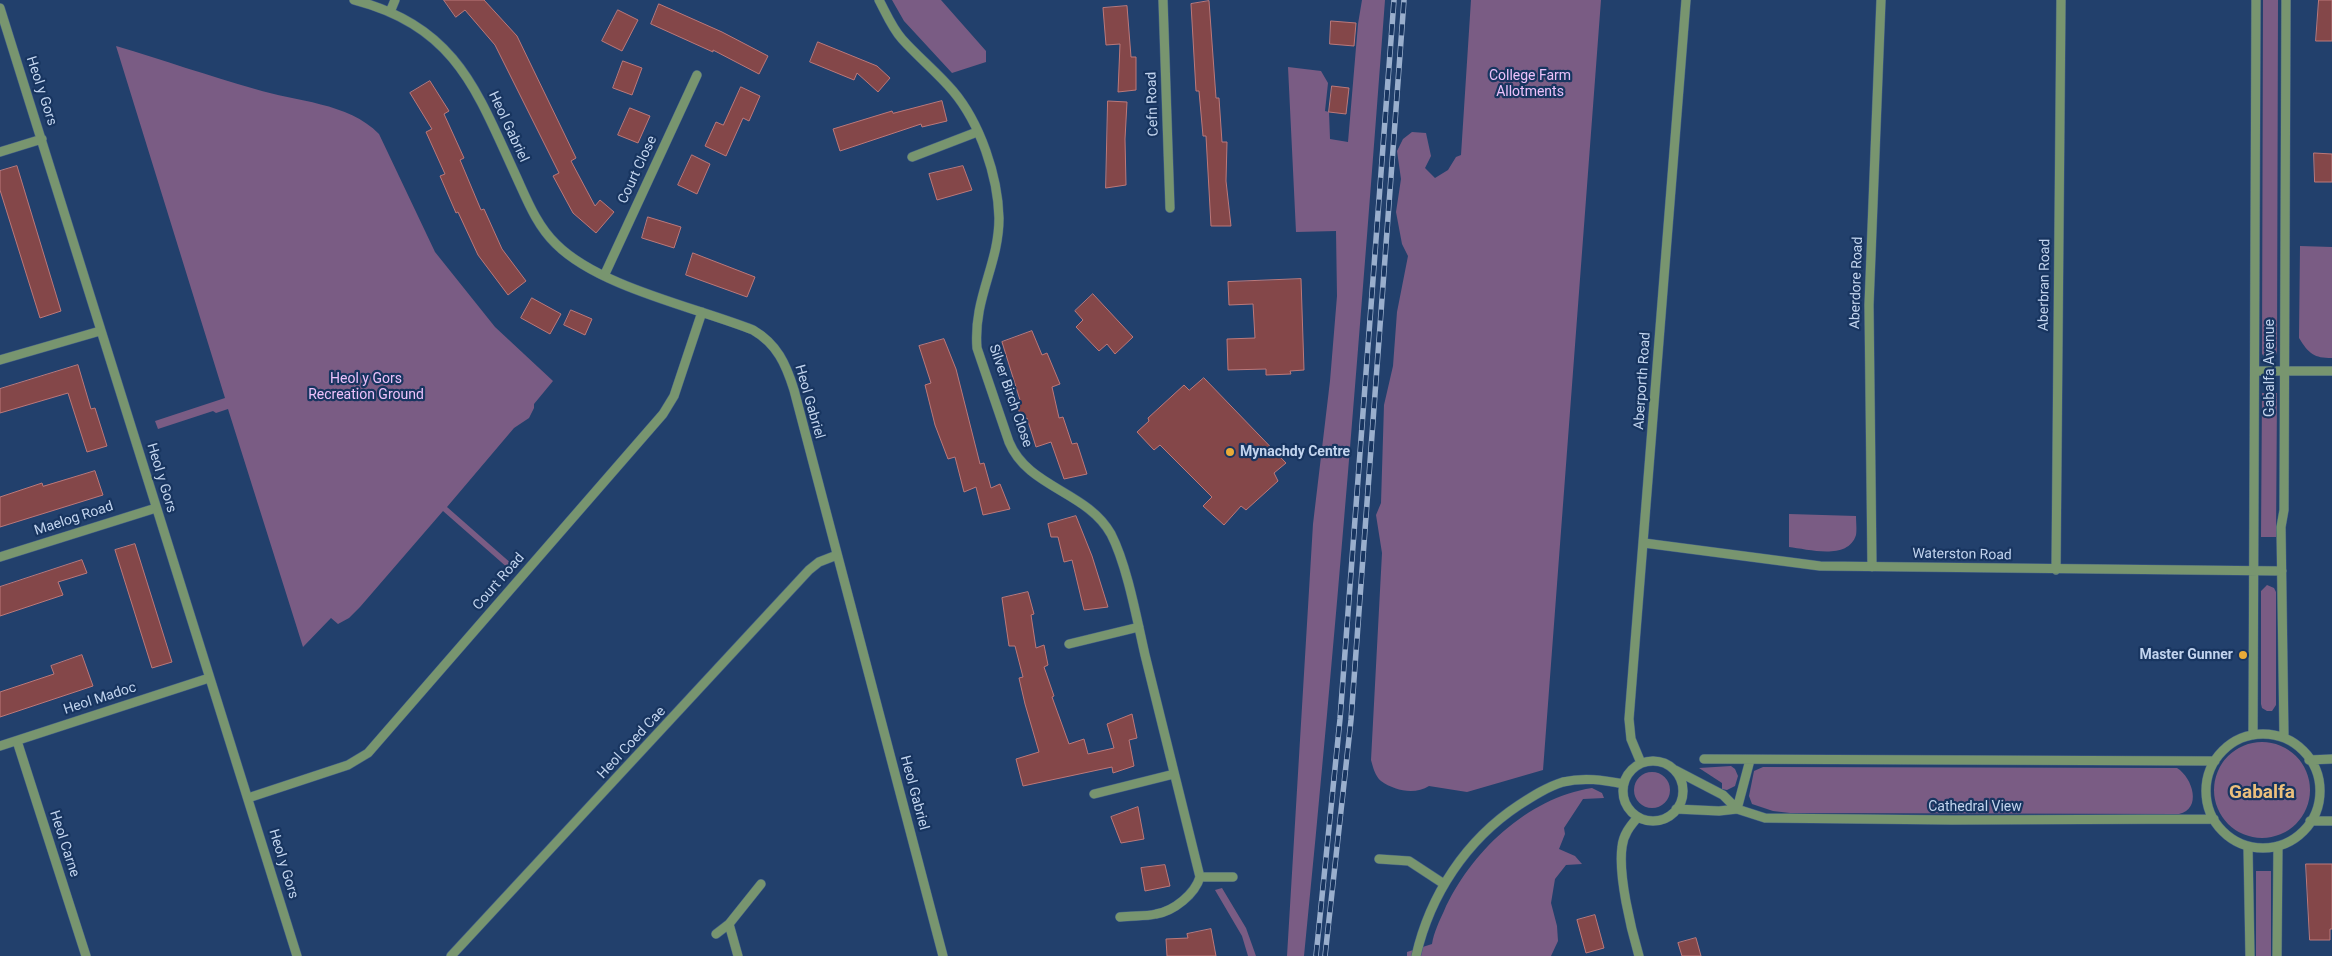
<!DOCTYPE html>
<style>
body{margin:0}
canvas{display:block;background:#22406c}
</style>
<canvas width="2332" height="956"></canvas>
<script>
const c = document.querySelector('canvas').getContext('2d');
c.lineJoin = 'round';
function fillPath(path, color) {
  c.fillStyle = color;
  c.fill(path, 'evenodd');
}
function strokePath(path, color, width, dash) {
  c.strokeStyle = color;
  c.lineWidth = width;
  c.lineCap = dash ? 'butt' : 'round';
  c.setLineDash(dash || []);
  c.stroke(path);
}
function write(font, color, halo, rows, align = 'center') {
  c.font = font + ' Roboto,sans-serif';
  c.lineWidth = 4.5;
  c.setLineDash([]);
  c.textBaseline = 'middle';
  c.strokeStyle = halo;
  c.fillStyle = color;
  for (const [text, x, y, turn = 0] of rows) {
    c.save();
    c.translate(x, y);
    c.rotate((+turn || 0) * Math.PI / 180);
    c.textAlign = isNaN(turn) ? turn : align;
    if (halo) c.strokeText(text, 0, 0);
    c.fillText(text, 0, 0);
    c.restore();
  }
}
fillPath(new Path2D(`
 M892,0H941L986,51V62L952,73L904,21Z
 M1362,0H1385C1361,319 1336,638 1304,956H1287L1313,524L1330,381L1337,296L1336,231L1296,232L1288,67L1321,71L1328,83L1325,111L1329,112L1330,139L1348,142L1358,24Z
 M1471,0H1601L1543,770L1467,792L1429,786C1415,795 1395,791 1381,781C1375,776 1373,767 1371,760L1382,553L1376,515L1381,503L1384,405L1393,366L1397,312L1408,256L1402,244L1396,212L1401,179L1397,151L1403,139L1412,132L1426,133L1431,156L1425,168L1435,178L1448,170L1456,157L1461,155Z
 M2263,0H2278L2277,352L2275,357L2268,360L2262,354Z
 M116,46C163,60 209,76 255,89C296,102 348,102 379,134L435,252L495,327L553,381L534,404V408L529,418L514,428L447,507L513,565L509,569L443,511L360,607L349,618L338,624L331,618L303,647L228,409L216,413L213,411L158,429L155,421L225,398Z
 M2300,246L2332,247V358C2314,358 2309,354 2299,338Z
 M2262,393H2277L2276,537H2261Z
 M1789,514L1856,516C1856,522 1857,530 1856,535C1848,561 1808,549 1789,547Z
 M2267,585L2274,588L2276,592V705L2272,711H2267L2262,708L2261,704V591Z
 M2214 790a48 48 0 1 1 96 0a48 48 0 1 1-96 0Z
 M1731,766L1735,769L1738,776L1735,786L1727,790L1722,789V783L1699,768Z
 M1763,767L2177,768C2193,778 2202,809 2179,814L1790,813L1773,811L1752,804L1749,796L1754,771Z
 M1634 790a18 18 0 1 1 36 0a18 18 0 1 1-36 0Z
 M1592,788L1602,793L1604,798L1583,799L1564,828L1565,834L1559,849L1575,856L1582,864L1566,865L1555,879L1551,903L1557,926L1558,941L1551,956H1407V952L1432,944C1434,932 1439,922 1444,911C1470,853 1527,798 1592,788Z
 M2256,871H2271V956H2256Z
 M1222,888L1246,928L1256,956H1248L1242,936L1215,890Z`), '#7a5c84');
const building = new Path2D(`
 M444,0H484L517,36L576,158L571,161L595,206L600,200L614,212L596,233L573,213L553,176L559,173L495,45L465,10L456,17Z
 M2319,0H2332V41H2316Z
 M1209,1L1216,98H1219L1222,142H1227L1226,181L1231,226H1211L1206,136H1203L1199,91H1196L1191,4Z
 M659,4L722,32L768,56L759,74L713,50V52L651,24Z
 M1127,6L1131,57H1136V90L1118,92L1120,44L1106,45L1103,8Z
 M618,10L638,20L622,51L602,41Z
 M1331,21L1356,23L1354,46L1330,44Z
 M818,42L877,66L890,78L878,92L857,73L854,80L810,62Z
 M623,61L642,68L632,95L613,88Z
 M430,81L449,111L444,114L464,158L460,160L481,210L484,209L502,249L526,281L508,295L478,255L458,212L456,213L440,176L445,174L426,132L432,129L410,93Z
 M1332,86L1349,88L1346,114L1329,112Z
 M741,87L760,96L749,121L743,118L726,156L705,146L716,122L723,125Z
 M942,101L947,121L922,127L921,124L840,151L833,129L892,111L893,113Z
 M1108,101L1127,102L1125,139L1126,185L1106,188Z
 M630,108L650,116L638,143L618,135Z
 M2314,153L2332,154V182H2315Z
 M692,155L710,164L697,194L678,185Z
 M17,166L61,311L40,318L0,190V171Z
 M963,166L972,190L937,200L929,174Z
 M648,217L681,227L674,248L642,238Z
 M693,253L755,277L747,297L686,275Z
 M1301,279L1304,370L1290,371L1291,374L1266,375V369L1228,370L1227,339L1255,338L1253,304L1229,305L1228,282Z
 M1093,294L1133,337L1115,354L1107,344L1099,351L1076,327L1083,320L1075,311Z
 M532,298L561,314L550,334L521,318Z
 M571,310L592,319L585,335L564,325Z
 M1032,331L1042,355L1047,353L1060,384L1052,387L1059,418L1063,417L1072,444L1077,443L1087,474L1064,479L1051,442L1036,447L1027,418L1022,420L1016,402L1020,400L1002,342Z
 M944,339L956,369L980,464L984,463L991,488L1000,484L1010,509L983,515L976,487L964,492L955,457L948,459L935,425L925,385L931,383L919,346Z
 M78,365L91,409L95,408L107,446L87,452L68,393L0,413V389Z
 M1204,378L1286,463L1274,473L1278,481L1246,510L1241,506L1224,525L1203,506L1212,497L1160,445L1154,450L1137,432L1149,421L1148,418L1184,385L1189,390Z
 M95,471L103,495L0,527V497L42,483L43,486Z
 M1076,516L1092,556L1108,607L1084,610L1072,560L1064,562L1058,537H1051L1048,524Z
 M135,544L172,662L152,668L115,550Z
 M82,560L87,573L58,582L63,595L0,616V587Z
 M1028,592L1034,614L1031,615L1036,648L1044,645L1048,665L1044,667L1054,696L1052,697L1069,744L1084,739L1088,754L1114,748L1107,724L1132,714L1137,738L1129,740L1134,766L1113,773L1112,767L1023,786L1016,759L1039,752L1025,704L1019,678L1023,677L1015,646H1009L1002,598Z
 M82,655L93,686L0,717V692L54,674L51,666Z
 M1138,807L1144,839L1121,843L1111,817Z
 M2306,864H2332V929H2330V940H2310Z
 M1165,865L1170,886L1145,891L1141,868Z
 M1595,915L1604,948L1586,953L1577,920Z
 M1211,929L1216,956H1167L1166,939L1188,938L1187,934Z
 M1696,938L1701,956H1682L1678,943Z`);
fillPath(building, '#844749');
strokePath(building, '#bb787a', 1);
const minor = new Path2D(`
 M354,0C456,27 476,89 516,176C527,200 537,226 556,244C599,287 695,307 753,330C777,344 786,364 794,390L943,956
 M879,0C886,13 892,28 902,39C918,57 937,72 953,91C980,123 998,176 999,218C999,265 973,298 977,348L1009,442C1028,488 1087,491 1111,534C1127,565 1137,620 1145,655C1163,729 1181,803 1200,877C1195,894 1174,911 1156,914C1144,917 1132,915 1120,917
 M1163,0L1170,208
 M0,8L297,956
 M390,12L395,0
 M0,152L42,139
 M912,157L977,132
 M604,276L697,75
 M0,360L100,331
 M2255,371H2332
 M1644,543L1820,566L2282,571
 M0,557L156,508
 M1872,567L1869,305L1881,0
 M2056,570L2061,0
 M1069,644L1139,627
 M2206 791a57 57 0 1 1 114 0a57 57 0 1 1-114 0Z
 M2253,735L2256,0
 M2284,737L2281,527L2284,510L2286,0
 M17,741L86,956
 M0,746L209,678
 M1704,759L2215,761
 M2309,760L2332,759
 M1623 791a30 30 0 1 1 60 0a30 30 0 1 1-60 0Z
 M1641,763L1631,739L1629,719L1686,0
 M1675,770L1723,795L1737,809L1765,818L1952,820L2214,819
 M1094,794L1174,774
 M248,798L348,765L368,753L663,414L674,396L702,312
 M1676,809L1719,811L1737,809
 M1737,809L1750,760
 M1638,817C1630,826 1623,835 1622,847C1618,875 1631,929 1639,956
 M2310,821H2332
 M2248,847L2250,956
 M1379,859L1409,861L1444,884
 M1200,877H1233
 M729,924L738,956
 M716,934L729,924L761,884
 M451,956L809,570L819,562L837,555
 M1416,956C1430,895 1466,840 1519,805C1533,796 1547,787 1563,782C1584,777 1603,780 1624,784
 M2277,956L2278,846`);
strokePath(minor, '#425e86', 10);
strokePath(minor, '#78956f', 9);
const rail = new Path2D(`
 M1316,956L1340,719L1394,0
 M1325,956L1351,720L1404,0`);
strokePath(rail, '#9aafcd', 5.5);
strokePath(rail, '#183560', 4, [11]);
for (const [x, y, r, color] of [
 [1230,452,5,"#e9ab38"],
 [2243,655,5,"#e9ab38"]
]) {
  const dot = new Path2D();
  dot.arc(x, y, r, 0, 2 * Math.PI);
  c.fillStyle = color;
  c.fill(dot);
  strokePath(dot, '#183560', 2);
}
write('14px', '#ecc1fa', '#183560', [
 ["College Farm",1530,76],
 ["Allotments",1530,92],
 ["Heol y Gors",366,379],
 ["Recreation Ground",366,395]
]);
write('14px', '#c2d4ee', '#183560', [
 ["Heol y Gors",41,91,72],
 ["Cefn Road",1153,104,-92],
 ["Heol Gabriel",508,127,65],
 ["Court Close",638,170,-65],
 ["Aberdore Road",1857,283,-88],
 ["Aberbran Road",2045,285,-89],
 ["Gabalfa Avenue",2270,368,-90],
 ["Aberporth Road",1643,381,-86],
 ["Silver Birch Close",1010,396,71],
 ["Heol Gabriel",809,402,74],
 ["Heol y Gors",161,478,73],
 ["Maelog Road",74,519,-18],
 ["Waterston Road",1962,555,1],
 ["Court Road",499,582,-49],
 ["Heol Madoc",100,699,-18],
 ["Heol Coed Cae",632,743,-47],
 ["Heol Gabriel",914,793,75],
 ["Cathedral View",1975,807],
 ["Heol Carne",64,844,72],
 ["Heol y Gors",283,864,73]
]);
write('bold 14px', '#c2d4ee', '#183560', [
 ["Mynachdy Centre",1240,452],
 ["Master Gunner",2233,655,"right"]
], 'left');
write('bold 19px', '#ecc07c', '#183560', [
 ["Gabalfa",2262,793]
]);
</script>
